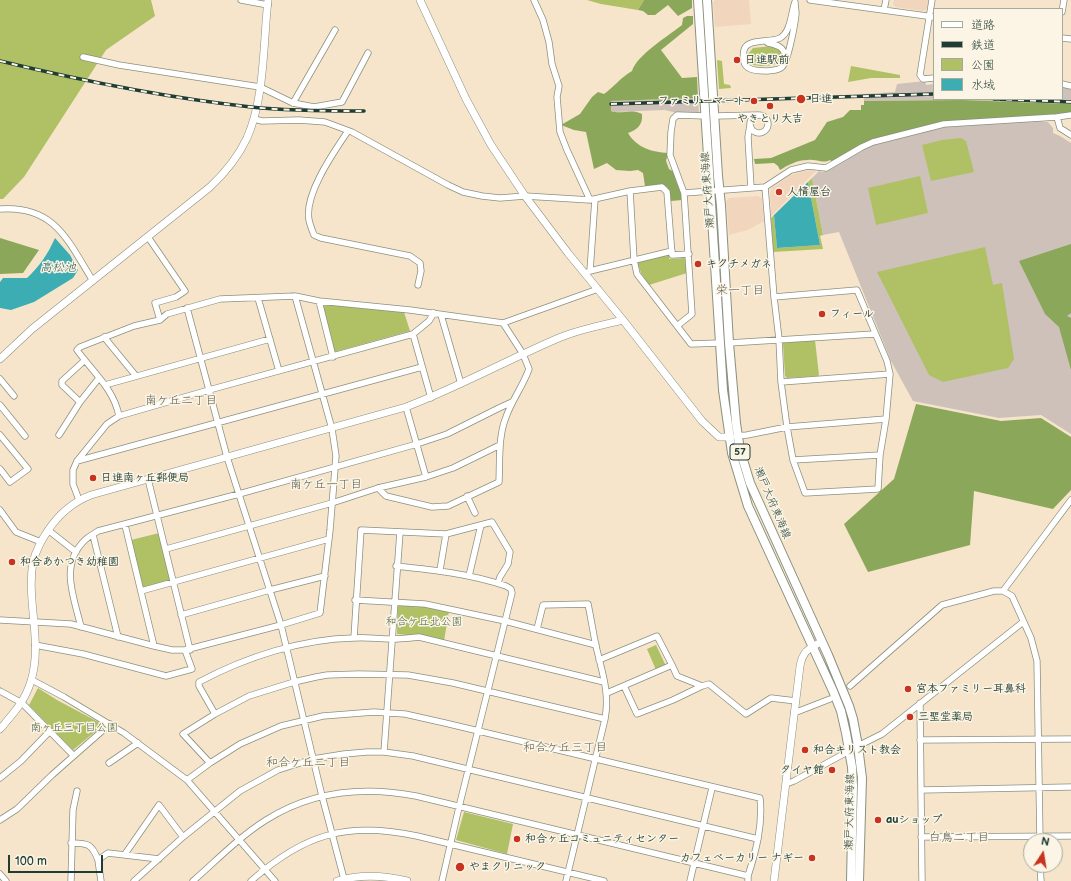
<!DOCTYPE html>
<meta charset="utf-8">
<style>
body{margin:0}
#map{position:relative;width:1071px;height:881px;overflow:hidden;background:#f6e5cb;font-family:"Balsamiq Sans","Klee One",sans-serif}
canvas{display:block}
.legend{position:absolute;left:933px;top:8px;width:130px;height:92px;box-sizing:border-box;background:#fcf5e5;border:1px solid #a4ab9e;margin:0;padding:5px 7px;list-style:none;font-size:12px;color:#1f3d34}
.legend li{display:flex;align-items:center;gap:8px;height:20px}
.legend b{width:20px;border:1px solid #a4ab9e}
.north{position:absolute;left:1023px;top:833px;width:40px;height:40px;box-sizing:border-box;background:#fcf5e5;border:1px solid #a4ab9e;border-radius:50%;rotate:12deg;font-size:11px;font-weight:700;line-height:16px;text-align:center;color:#1f3d34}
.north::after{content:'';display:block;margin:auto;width:14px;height:18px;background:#c8321e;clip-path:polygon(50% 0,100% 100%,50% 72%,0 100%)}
.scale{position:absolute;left:8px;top:855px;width:95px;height:18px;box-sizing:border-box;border:2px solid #1f3d34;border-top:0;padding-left:5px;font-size:12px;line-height:14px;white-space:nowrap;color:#1f3d34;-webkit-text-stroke:3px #fcf5e5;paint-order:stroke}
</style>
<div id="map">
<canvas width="1071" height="881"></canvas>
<ul class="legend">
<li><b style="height:5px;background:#fff"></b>道路</li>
<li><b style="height:5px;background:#1f3d34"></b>鉄道</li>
<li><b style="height:11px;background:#afc164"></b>公園</li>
<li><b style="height:11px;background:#3badb3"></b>水域</li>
</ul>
<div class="north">N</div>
<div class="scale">100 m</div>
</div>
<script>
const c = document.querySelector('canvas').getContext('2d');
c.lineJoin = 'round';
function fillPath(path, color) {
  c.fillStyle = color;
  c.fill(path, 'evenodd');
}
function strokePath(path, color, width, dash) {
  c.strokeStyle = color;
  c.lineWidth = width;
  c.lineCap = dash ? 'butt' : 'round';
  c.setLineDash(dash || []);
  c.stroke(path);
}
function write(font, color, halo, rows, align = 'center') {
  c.font = font + ' "Balsamiq Sans","Klee One",sans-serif';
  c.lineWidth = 3;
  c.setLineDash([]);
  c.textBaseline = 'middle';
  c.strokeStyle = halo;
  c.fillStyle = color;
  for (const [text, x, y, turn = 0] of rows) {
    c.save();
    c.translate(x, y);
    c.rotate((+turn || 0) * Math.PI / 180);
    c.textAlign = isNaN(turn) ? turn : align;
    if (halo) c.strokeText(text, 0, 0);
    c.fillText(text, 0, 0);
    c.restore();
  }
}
fillPath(new Path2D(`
 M715,0H749L751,24L715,27L713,2Z
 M894,0H928L927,9L924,11L895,7L893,4Z
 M812,170L816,171L771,216L770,192L772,188L789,176L803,171Z
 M758,196L762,199L764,221L748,230L729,235L726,201L729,198Z`), '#f1d5bd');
fillPath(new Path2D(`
 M925,81L926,85L934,84V99H1062V87L1071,89V104L962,100L864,101L863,94L895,92L897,84Z
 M698,98L699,113L673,112L665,110L614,112L611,111V101Z
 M1033,121L1048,122L1053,128V133L1060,136L1071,143V434L1041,415L999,418L913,401L891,361L839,232L823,235L812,178L819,171L823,172L870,144L942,127Z`), '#cec1ba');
fillPath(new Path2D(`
 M0,0H151L155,16L106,50L24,177L3,199H0Z
 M587,0H644L638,10L601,4Z
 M773,46L782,52C785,63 775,65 766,66C756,66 746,66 748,54L753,48Z
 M717,60L722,61L724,84L730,85L731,88L719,89Z
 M851,66L900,75V78H871L848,82Z
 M961,138L966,141L974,172L931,181L922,145L942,140Z
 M920,176L928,213L876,225L868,188Z
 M812,178L823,235L820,236L823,249L773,252L771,218L774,215L777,248L820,245L808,182Z
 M985,247L993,285L1002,283L1014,359L1008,368L943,382L929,375L877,272Z
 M669,253V259L684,258L686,260L687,273L649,285L641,273L637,261Z
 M322,304L404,312L410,331L334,352Z
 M815,340L819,375L818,376L787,378L785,376L783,343L785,341Z
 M159,533L170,579L168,582L145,588L142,587L131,540Z
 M398,606H424L449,611L444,641L419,636L397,634Z
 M656,645L665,664V666L656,670L647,649Z
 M38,688L57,700L102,724V726L73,750L29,705Z
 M464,812L513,824L507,854L456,840Z`), '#afc164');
fillPath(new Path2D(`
 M644,0H692V8L678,16L668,5L655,15H648L643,11L638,10Z
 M687,16H693V24L661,50L682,78L697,77L698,98L611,101V111C622,115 630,108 642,114C643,125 637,130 628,133C637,148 652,152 668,153L666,161L669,169L674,172L681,193L682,200L671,201C670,180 661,185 645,186L643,173L638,170L630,171L616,170L607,163L594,169L586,132L574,130L561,125L580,114L592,97L598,92L604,94C614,87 621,77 632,71C637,55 667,37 682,25L683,18Z
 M962,100L1071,104V113L1058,115L942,122L860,145L832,162L830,160C823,164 816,159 808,160C797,160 788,165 780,170L778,166L774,163L755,164L754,159L771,158L815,140L827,122L843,117L850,110H861V105H864V101Z
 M0,238L39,250L23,273L0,274Z
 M1071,244V313L1067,316L1071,318V370L1059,327L1045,314L1019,261Z
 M916,404L1001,421L1041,418L1071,437V490L1053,509L974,491L970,545L868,572L844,524L894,479Z`), '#8ba75a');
fillPath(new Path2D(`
 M808,182L820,245L777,248L774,215Z
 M55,238L70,255L78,270L73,278L34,302L11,310L0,308V282L3,278H27C39,267 48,254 55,238Z`), '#3badb3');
const minor = new Path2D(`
 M241,0L268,5
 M534,0L543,20L549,42L552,64L559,86L557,97L560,132L567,150L590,200
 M810,0L934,17
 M932,0L920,75L923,79L934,78
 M795,2C795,6 796,10 796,14C795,24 788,62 782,67C778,71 772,70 767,71C751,71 740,69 744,50C747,38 771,43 780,38C791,32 791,13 795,2Z
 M884,10L886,0
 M1062,12L1064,0
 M1062,38L1071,39
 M768,43C778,45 784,47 786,58
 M83,57L119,65L260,87L293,103L314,107L342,102L368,53
 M1062,84L1071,86
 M293,103L335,30
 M750 124a9 9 0 1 1 18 0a9 9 0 1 1-18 0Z
 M715,116L757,115
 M1057,117L1060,128L1071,135
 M254,119L262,121L299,120L325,122L352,132L448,185L463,192L482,196L500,198L525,196L590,200L630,191L662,187L667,192L672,255L689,254
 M750,125L748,137L751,188
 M348,131C334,152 304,194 309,220C310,225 312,230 314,235L321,238L410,256L420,263L421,271L418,285
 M765,187L774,297L779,339L781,382L787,427L793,460L805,493L878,489L880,455L886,419L890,374L887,361L857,290L774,297
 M630,191L634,260L637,274L691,344L720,343
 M684,193L765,187L791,170L808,166L826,168L862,147L873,142L944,124L1057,117L1071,115
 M0,209C55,205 68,241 93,281
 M148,237L185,291L176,297L155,303L160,320
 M590,271L672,251
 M587,272L590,271L595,199
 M258,298L279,371
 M319,301L333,357
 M187,308L227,457L281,625L322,796L344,879
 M441,315L461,384
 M677,326L692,314L684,193L670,155L671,132L673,119L677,115L706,116
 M413,334L431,398
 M104,337L136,376
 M729,343L874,334
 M85,360L62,381V385L80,402L99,378
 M0,379L14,396
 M781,382L890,374
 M105,385L270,339
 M0,405L25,436
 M406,407L426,477
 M119,416C114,389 92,371 77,350L80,347L134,326L160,320L167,314L220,299L295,296L319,301L410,310L503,323L598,289
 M0,435L28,469L10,482L0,469
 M59,435L80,402
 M736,436L747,435L787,427L886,419
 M793,460L880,455
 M77,461L422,367
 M148,479L190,650
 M378,488L386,496L432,507L448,506L499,482C500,461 498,437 506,417C512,400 523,386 529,369L523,354L503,323
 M467,496L475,513
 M79,500L73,484V470L77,461L107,424L119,416L209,390L413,334L429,321L434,313
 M0,510L16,532L41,542
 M125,525L154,646
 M48,530L76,552
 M93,535L118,637
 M166,549L332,503L378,488L426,477L453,468L500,445
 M396,566C434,570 471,574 506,586L511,589L512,593L459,807L442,881
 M440,570L446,534
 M469,576L481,525
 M141,591L329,539
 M1003,591L1071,500
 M355,600L425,604L505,621L596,645
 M181,615L270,590L325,576
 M0,620L71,624L154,646L172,650H185L281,625L320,613L330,530L336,456L332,429L295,296
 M81,627C74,597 59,565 85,540C89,536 94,534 98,531L239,494L417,444L447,434L499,408L512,402
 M537,629L543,605L588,604C591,618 593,632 596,646C602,672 610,693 605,719L566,881
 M354,638L361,530L446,534L492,522L510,552L508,564L500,577L498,583
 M35,645L83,654L166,676L192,669L185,650
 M599,660L657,636L672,665
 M32,680L64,697L124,733L187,780L275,881
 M624,686L637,714L673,700L702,686L709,684L746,714L771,698L796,701
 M850,686L942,605L994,591H1003L1012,596L1031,638L1037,661L1040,841
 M0,691L22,703L73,755
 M607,693L672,665L677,676L702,686
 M920,703L922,881
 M794,713L830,699
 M215,714L199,686V682C246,657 301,639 354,638C367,637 379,639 391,639C400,639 410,638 419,637L604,682
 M920,740L1071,739
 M858,746L882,734L1023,622
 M384,752L400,532
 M109,763L138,743
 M210,763L183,734L215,714L249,696L294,682L316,677L327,675L359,674L408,675L453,683L605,719
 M0,778L21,761L50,731
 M187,780L210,763L240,744L281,726L323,716L374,712L405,714L445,723L760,798C763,825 756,851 748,876V881
 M786,784L794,781L849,751
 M921,790L1071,787
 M0,820L17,809L52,775L110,724
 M921,837L1071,836
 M71,843C88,843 92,844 98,860
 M125,854L159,805L183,837
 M1040,865L1041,881
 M0,874L6,881
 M71,881L73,810L77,791
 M101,881L98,860L108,853L159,859
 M134,881L183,837L240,791L278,770L313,759L344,754L367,752H384L413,756L758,839
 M193,881C217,860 239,837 266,820C312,791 364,786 416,796L748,876
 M251,881C304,834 347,821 417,836L604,881
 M690,881L712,788`);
const tertiary = new Path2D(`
 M420,0L466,99L491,145L525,196L568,253L623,320L702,421L719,437H730
 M0,359L32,329L210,187C225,173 238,157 247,138C265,97 263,44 268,0
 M0,729C14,713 25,701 31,681C43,642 26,601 33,562C36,550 42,539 49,529C60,513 73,502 91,495L406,407C459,387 509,359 561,337C581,329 602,325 623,320
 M337,881C360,874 383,875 407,881
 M774,881L800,666C803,651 808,649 821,642`);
const primary = new Path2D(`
 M698,0L720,343L723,390L732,453L748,506L833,691L841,711L846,733L852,767L853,786L851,881
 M707,0L718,176L721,206L729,343L736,423L740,450L750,483L828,655L849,706L853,719L858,746L862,778L859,881`);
strokePath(minor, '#8a9180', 7);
strokePath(tertiary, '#8a9180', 8);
strokePath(primary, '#8a9180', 10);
strokePath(minor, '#fff', 5.5);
strokePath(tertiary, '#fff', 7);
strokePath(primary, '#fff', 8);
const rail = new Path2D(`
 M0,61C83,81 167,98 251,107C288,111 326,111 364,111
 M994,99L1071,102
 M611,104L934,94`);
strokePath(rail, '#1f3d34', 3.5);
strokePath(rail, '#fcf5e5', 2, [6]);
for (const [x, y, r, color] of [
 [737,60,4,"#c8321e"],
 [801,99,5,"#c8321e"],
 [754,101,4,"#c8321e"],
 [770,106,4,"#c8321e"],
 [779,192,4,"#c8321e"],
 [698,264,4,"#c8321e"],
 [822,314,4,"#c8321e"],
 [93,478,4,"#c8321e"],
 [12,562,4,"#c8321e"],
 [908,689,4,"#c8321e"],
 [910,717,4,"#c8321e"],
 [805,750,4,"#c8321e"],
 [832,770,4,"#c8321e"],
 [878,820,4,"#c8321e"],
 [517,839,4,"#c8321e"],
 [812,858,4,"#c8321e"],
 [460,867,5,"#c8321e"]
]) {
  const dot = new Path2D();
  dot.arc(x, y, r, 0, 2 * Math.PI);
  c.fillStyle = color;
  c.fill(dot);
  strokePath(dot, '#fcf5e5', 1.5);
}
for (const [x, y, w] of [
 [740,452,20]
]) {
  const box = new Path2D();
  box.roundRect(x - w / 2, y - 8, w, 16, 3);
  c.fillStyle = '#fcf5e5';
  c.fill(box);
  strokePath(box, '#1f3d34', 1);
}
write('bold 10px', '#1f3d34', null, [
 ["57",740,452]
]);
write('bold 11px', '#1f3d34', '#fcf5e5', [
 ["日進駅前",745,60],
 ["日進",810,99],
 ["ファミリーマート",746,101,"right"],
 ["やきとり大吉",770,119,"center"],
 ["人情屋台",787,192],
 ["キクチメガネ",706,264],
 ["フィール",830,314],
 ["日進南ヶ丘郵便局",101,478],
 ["和合あかつき幼稚園",20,562],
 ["宮本ファミリー耳鼻科",916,689],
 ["三聖堂薬局",918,717],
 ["和合キリスト教会",813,750],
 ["タイヤ館",824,770,"right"],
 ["auショップ",886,820],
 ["和合ヶ丘コミュニティセンター",525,839],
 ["カフェベーカリー ナギー",804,858,"right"],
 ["やまクリニック",469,867]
], 'left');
write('11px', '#1f3d34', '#fcf5e5', [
 ["瀬戸大府東海線",708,190,-94],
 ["瀬戸大府東海線",772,503,67],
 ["瀬戸大府東海線",850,812,-89]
]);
write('11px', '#435e40', '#fcf5e5', [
 ["和合ケ丘北公園",424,622],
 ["南ヶ丘三丁目公園",74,728]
]);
write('italic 12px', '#275f5a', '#fcf5e5', [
 ["高松池",58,268]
]);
write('12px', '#5b5f52', '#fcf5e5', [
 ["栄一丁目",740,291],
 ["南ケ丘二丁目",181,401],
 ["南ケ丘一丁目",326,485],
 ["和合ケ丘三丁目",565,748],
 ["和合ケ丘二丁目",308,763],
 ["白鳥二丁目",959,838]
]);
</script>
